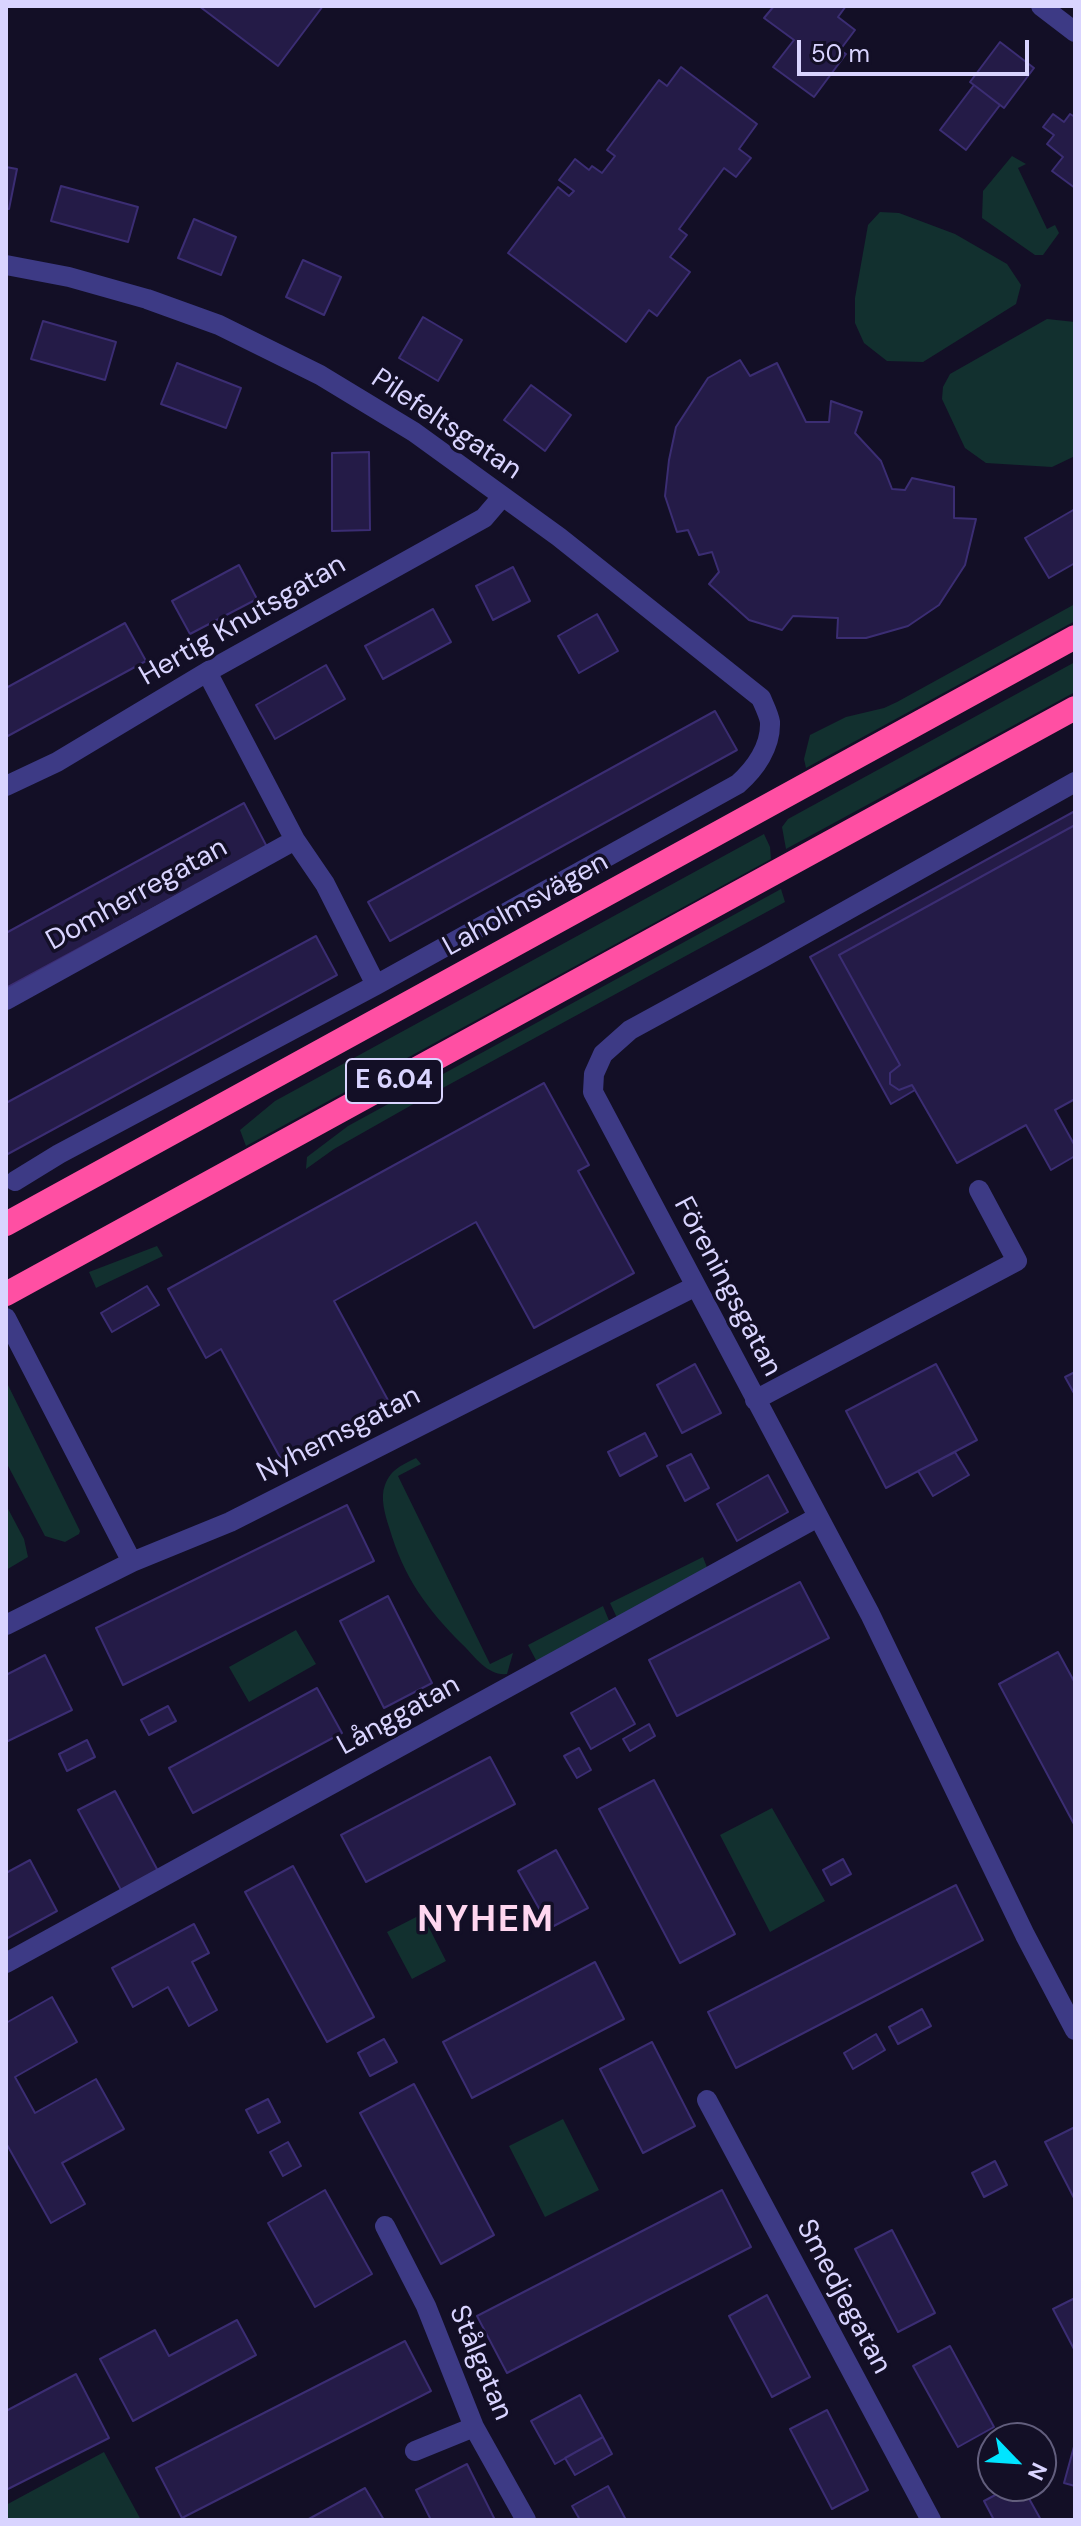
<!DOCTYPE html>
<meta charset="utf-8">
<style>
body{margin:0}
#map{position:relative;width:1081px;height:2526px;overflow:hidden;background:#130f26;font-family:"DM Sans",sans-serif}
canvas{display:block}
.frame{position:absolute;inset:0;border:8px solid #d9d4ff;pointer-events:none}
.north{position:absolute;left:977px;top:2422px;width:80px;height:80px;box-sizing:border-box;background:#130f26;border:2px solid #625e7d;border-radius:50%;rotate:115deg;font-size:22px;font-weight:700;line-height:32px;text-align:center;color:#d9d4ff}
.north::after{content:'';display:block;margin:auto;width:28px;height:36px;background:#00e5ff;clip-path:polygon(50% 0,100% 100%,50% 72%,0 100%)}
.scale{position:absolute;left:797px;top:40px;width:232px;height:36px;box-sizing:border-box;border:4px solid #d9d4ff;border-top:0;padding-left:10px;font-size:24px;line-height:28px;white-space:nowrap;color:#d9d4ff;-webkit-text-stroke:6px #130f26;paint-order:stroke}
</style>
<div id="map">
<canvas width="1081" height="2526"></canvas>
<div class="frame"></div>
<div class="north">N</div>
<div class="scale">50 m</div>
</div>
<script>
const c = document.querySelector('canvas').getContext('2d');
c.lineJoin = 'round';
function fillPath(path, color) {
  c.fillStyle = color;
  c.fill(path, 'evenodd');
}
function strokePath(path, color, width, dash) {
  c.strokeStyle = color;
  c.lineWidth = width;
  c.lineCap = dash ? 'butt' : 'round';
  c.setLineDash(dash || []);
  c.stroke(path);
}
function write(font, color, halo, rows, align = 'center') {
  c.font = font + ' "DM Sans",sans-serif';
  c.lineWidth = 7;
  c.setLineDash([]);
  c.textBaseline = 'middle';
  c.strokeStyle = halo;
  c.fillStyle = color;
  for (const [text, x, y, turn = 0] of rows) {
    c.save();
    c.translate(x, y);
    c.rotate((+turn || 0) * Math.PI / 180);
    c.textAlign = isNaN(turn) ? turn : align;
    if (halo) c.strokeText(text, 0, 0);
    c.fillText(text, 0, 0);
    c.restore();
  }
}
fillPath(new Path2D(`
 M1012,156L1026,164L1018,168L1047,229L1055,225L1059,233L1043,255H1035L982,218L983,191Z
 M880,212L899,213L955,234L1007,264L1021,285L1016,304L923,362L887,361L864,343L855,323V298L868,225Z
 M1047,319L1075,322V456L1052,467L986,463L965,448L942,399L943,387L950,374Z
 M1075,604V621L806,768L804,759L810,735L846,717L884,708L897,702Z
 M1075,662V692L786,849L782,827L788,819Z
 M764,834L770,847L771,859L246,1146L240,1130L275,1101Z
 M781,889L785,902L417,1102L334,1149L306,1169L307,1157L348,1126Z
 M157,1246L163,1256L96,1288L89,1272Z
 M6,1381L80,1531L79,1534L65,1542L45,1536L6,1462Z
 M416,1458L421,1464L398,1476L490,1664L513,1653L507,1674C488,1676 476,1658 463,1645C426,1608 404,1578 389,1527C385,1515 380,1497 385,1485C391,1469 402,1465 416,1458Z
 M6,1505L24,1539L28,1557L6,1570Z
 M703,1557L708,1570L618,1620L610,1603Z
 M603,1606L610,1623L537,1662L528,1645Z
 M296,1630L316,1664L249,1702L229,1667Z
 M772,1808L825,1901L770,1932L720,1835Z
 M422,1914L446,1961L412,1979L387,1932Z
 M563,2119L599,2190L545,2217L509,2146Z
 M104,2452L141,2520H6V2505Z`), '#12302f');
const building = new Path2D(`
 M199,6H323L278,66Z
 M774,6H846L838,17L855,30L840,50L846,54L814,97L773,67L794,40L764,18Z
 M1000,42L1034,68L1004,108L970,82Z
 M681,67L757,124L739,149L751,158L736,177L724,168L679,229L687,235L670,257L690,272L657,316L649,310L626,342L508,253L558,187L569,196L574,191L559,180L575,159L589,170L592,166L602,173L615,156L607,150L659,80L667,86Z
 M974,85L1000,105L966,150L940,130Z
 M1053,114L1064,122L1070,114L1075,117V188L1052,171L1063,157L1047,144L1054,135L1043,127Z
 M6,167L17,169L9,209H6Z
 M61,186L138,207L128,242L51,221Z
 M194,219L236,237L221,275L178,258Z
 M303,260L341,277L324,315L286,297Z
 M423,317L462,340L438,381L399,358Z
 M43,321L116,342L105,380L31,359Z
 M740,360L750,376L777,363L806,422H829L831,401L862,412L855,433L881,461L892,489L905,490L912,478L954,487V518L976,519L965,565L939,605L908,626L866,638H837L838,618L793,616L782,630L749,620L709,584L719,572L712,552L699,555L688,530L677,532L665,496L669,460L676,427L708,378Z
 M177,363L241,388L226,428L161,404Z
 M531,385L571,415L545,451L504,420Z
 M369,452L370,530L332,531V453Z
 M1075,509V563L1049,578L1025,538Z
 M239,565L257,599L190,634L172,601Z
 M513,567L530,601L493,620L476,586Z
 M433,609L451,642L383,679L365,646Z
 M597,614L618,651L579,673L558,636Z
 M125,623L146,661L6,737V688Z
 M326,665L345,699L275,739L256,705Z
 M715,711L737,750L390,941L368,902Z
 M244,803L267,847L6,988V933Z
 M1075,811V825L839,955L900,1065L890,1073V1084L899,1090L912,1085L915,1090L891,1104L810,957Z
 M1075,825V1099L1055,1110L1075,1146V1156L1051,1170L1026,1125L957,1163L912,1085L899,1090L890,1084V1073L900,1065L839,955Z
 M316,936L337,975L6,1155V1103Z
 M544,1083L589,1165L578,1171L634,1273L534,1328L476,1222L334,1301L389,1402L282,1461L221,1349L206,1358L168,1289Z
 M147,1286L159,1305L112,1332L101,1313Z
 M695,1364L721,1413L682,1433L657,1385Z
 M936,1364L977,1440L886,1488L846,1411Z
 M1075,1372V1395L1065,1377Z
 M645,1433L657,1456L620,1476L608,1452Z
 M955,1452L969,1475L933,1496L918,1471Z
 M691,1454L709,1488L685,1501L667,1466Z
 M768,1475L788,1512L737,1541L717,1504Z
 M347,1505L374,1561L123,1685L96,1628Z
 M800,1582L829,1638L677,1716L649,1660Z
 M388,1596L432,1683L384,1708L340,1621Z
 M1058,1652L1075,1683V1826L999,1684Z
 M45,1655L72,1710L6,1742V1675Z
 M317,1688L342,1733L193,1813L169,1768Z
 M615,1688L635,1724L591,1749L571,1713Z
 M168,1706L176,1721L149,1735L141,1720Z
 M649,1724L655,1736L630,1751L623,1739Z
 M87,1740L95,1757L67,1771L59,1754Z
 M579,1748L591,1770L577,1778L564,1756Z
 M490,1757L515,1804L366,1882L341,1835Z
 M654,1780L735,1934L680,1963L599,1809Z
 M115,1791L158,1871L121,1890L78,1810Z
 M556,1850L588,1908L550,1928L518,1871Z
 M843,1859L851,1874L831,1885L823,1870Z
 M30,1860L57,1911L6,1939V1873Z
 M293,1866L374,2017L327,2042L245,1892Z
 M956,1885L983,1940L736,2068L708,2012Z
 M194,1924L209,1953L192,1962L217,2010L189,2026L168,1987L133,2007L112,1968Z
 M595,1962L624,2019L472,2098L443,2042Z
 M52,1997L77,2042L15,2077L35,2113L96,2079L124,2129L62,2163L85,2204L51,2223L6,2143V2023Z
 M922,2009L931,2026L898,2044L889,2027Z
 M876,2034L885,2050L853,2069L844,2053Z
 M384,2039L397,2062L370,2076L358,2053Z
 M652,2042L695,2126L643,2153L600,2069Z
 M414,2084L494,2235L441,2264L360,2113Z
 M268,2099L280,2122L258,2133L246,2110Z
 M1075,2127V2200L1045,2142Z
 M288,2142L301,2166L283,2176L270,2152Z
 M995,2161L1007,2185L984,2197L972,2173Z
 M325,2190L372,2274L315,2307L268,2223Z
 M722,2190L751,2247L507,2373L477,2316Z
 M892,2230L935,2313L898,2332L855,2249Z
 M767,2295L810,2377L772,2397L729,2316Z
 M1075,2298V2351L1053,2309Z
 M237,2320L256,2355L133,2421L100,2359L155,2330L169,2356Z
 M405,2341L431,2391L182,2518L156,2468Z
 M950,2346L994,2427L958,2447L913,2366Z
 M76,2374L109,2438L6,2490V2411Z
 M580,2395L603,2437L555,2464L531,2421Z
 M827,2410L868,2490L832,2509L790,2429Z
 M603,2437L612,2454L575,2475L565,2458Z
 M1075,2443V2486L1064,2483Z
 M467,2464L495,2520H431L416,2490Z
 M608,2486L626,2520H580L572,2506Z
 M1012,2486H1022L1041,2520H994L984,2501Z
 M365,2488L384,2520H307Z`);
fillPath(building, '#241b47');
strokePath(building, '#3b2d73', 2);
strokePath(new Path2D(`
 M1041,6L1075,32
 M6,265L69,277L147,299L219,325L320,375L414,432L559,537L761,698C764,705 769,715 770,722C771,747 755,769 738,784L376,985L59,1154L15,1181
 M207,672L295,840L325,884L376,985
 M1075,782L762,958L630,1030L603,1054L594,1074L593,1092L870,1614L1025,1935L1075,2030
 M6,786L57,762L207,672L484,518L502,497
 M6,1000L295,840
 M6,1318L132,1562
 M755,1400L1017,1261L979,1190
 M6,1625L132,1562L230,1522L694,1287
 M6,1963L818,1517
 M707,2100L931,2520
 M385,2226L426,2306L474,2427L526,2520
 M415,2451L474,2427`), '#3d3a85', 20);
strokePath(new Path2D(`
 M6,1224L1075,637
 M6,1294L1075,708`), '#ff4fa3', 24);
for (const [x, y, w] of [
 [394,1081,96]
]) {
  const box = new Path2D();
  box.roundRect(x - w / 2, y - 22, w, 44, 6);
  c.fillStyle = '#130f26';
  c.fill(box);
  strokePath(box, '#d9d4ff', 2);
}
write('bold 26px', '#d9d4ff', null, [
 ["E 6.04",394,1081]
]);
write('28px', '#d9d4ff', '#130f26', [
 ["Pilefeltsgatan",446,425,34],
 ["Hertig Knutsgatan",243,621,-30],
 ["Domherregatan",137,895,-29],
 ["Laholmsvägen",526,905,-29],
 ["Föreningsgatan",727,1287,62],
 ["Nyhemsgatan",339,1435,-27],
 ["Långgatan",399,1716,-29],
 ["Smedjegatan",843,2297,62],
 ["Stålgatan",480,2363,67]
]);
c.letterSpacing = '2px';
write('bold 36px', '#ffd6f0', '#130f26', [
 ["NYHEM",486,1922]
]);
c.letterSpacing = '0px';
</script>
